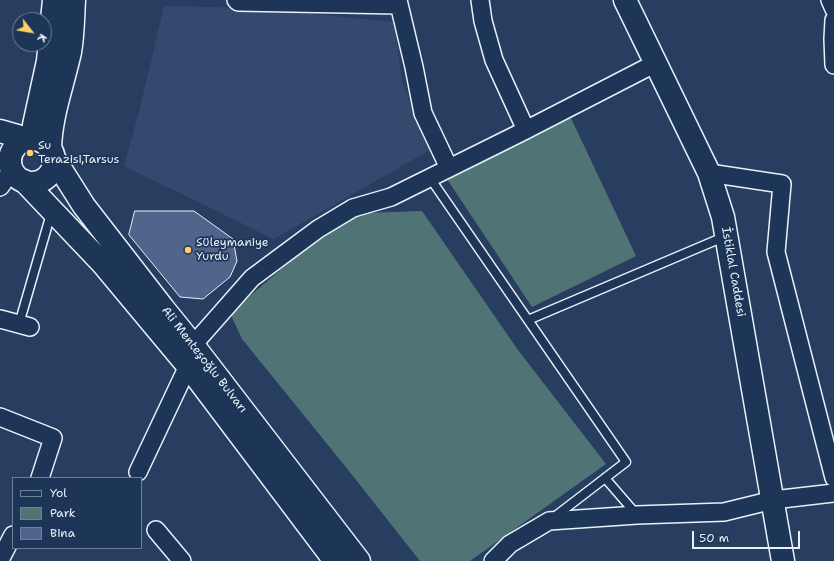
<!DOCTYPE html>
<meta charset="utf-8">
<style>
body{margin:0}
#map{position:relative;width:834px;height:561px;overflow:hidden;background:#273e61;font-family:"Shantell Sans",sans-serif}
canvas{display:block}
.legend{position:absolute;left:12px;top:477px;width:130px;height:72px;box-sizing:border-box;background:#1d3557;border:1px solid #6e8097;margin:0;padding:5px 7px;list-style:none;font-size:12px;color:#e8f1f8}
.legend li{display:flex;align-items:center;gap:8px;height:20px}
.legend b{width:20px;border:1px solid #6e8097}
.north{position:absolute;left:12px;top:12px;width:40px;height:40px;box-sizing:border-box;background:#1d3557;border:1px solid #6e8097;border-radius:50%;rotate:121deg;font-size:11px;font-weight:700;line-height:16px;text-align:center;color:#e8f1f8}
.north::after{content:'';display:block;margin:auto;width:14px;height:18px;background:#ffd166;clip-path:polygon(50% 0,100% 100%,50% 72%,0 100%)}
.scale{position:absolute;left:692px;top:531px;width:108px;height:18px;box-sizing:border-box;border:2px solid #e8f1f8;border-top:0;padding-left:5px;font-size:12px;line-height:14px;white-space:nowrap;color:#e8f1f8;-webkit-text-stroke:3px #1d3557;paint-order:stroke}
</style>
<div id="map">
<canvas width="834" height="561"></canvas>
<ul class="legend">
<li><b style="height:5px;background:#1d3557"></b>Yol</li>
<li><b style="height:11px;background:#507476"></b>Park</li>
<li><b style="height:11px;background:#51648b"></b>Bina</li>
</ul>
<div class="north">K</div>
<div class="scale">50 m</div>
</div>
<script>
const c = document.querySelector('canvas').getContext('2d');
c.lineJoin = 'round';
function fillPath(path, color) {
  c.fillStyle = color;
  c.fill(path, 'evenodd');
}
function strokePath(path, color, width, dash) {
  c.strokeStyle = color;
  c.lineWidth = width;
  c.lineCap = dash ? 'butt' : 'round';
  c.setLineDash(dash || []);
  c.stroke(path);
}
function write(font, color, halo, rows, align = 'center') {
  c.font = font + ' "Shantell Sans",sans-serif';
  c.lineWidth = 3.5;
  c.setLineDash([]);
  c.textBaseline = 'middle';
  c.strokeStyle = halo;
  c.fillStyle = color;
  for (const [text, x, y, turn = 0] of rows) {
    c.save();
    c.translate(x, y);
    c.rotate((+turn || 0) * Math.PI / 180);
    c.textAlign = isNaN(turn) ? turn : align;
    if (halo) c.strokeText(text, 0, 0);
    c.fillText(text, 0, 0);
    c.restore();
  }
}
fillPath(new Path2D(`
 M164,6L252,8L394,22L402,81L430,150L274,239L124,166L139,112Z`), '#34496e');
fillPath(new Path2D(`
 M570,116L636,256L532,307L447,179Z
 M422,211L518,350L606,464L470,561H420L345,466L242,339L230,313L320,236L364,213Z`), '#507476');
const building = new Path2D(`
 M135,211H194L233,239L237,261L230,277L203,299L180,297L129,235Z`);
fillPath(building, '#51648b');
strokePath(building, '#e8f1f8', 1);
const lane = new Path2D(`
 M430,178L626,462L553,518
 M528,320L726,236
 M19,324L50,217
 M605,478L637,515`);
const street = new Path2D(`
 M236,0L238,2L399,5
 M398,0L414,67L423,113L449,168
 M480,0L483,21L494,60L526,130
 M830,0L834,9
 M834,20L833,39L834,65
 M709,173L782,184L776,252L834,478
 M0,187L12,170
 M0,319L30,327
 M193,345L252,278L318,229L353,208L391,197L520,133L656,63
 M0,417L53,438L40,478
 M138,472L188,366
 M156,530L182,561
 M0,560L13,535
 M493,561L510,544L549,521L637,515L724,512L773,500L834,493`);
const secondary = new Path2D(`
 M625,0L709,173L723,217L783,561
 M0,131L28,139
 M37,139L34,125L48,61L54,0
 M10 161a22 22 0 1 1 44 0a22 22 0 1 1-44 0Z
 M50,148C51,115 63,84 70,52C73,35 73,17 74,0
 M53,157L84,206L163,308L193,345L359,561
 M24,181L103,264L188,366L335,561`);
strokePath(lane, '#e8f1f8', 11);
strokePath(street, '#e8f1f8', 20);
strokePath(secondary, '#e8f1f8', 25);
strokePath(lane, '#1d3557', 8);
strokePath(street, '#1d3557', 17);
strokePath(secondary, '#1d3557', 22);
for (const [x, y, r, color] of [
 [30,153,4,"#ffd166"],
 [188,250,4,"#ffd166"]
]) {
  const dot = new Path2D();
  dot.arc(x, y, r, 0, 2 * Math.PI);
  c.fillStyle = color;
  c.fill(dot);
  strokePath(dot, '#1d3557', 1.5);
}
write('12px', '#e8f1f8', '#1d3557', [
 ["Su",38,146],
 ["Terazisi,Tarsus",38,160],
 ["Süleymaniye",196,243],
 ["Yurdu",196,257]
], 'left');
write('12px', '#e8f1f8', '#1d3557', [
 ["İstiklal Caddesi",733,272,80],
 ["Ali Menteşoğlu Bulvarı",204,360,52]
]);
</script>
